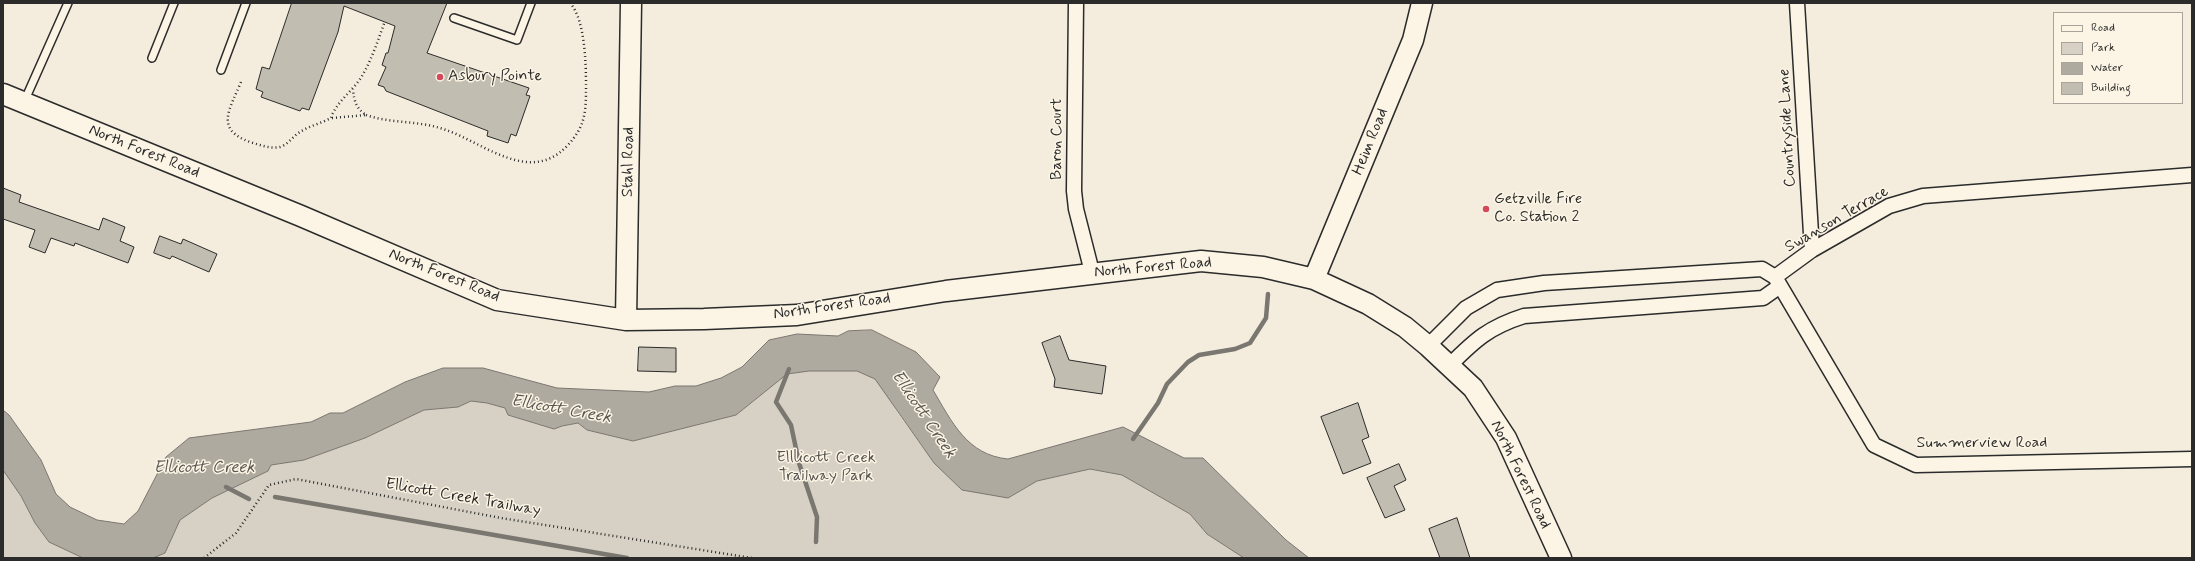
<!DOCTYPE html>
<style>
body{margin:0}
#map{position:relative;width:2195px;height:561px;overflow:hidden;background:#f4edde;font-family:Mynerve,sans-serif}
canvas{display:block}
.frame{position:absolute;inset:0;border:4px solid #2b2b2b;pointer-events:none}
.legend{position:absolute;left:2053px;top:12px;width:130px;height:92px;box-sizing:border-box;background:#fcf5e5;border:1px solid #a8a49b;margin:0;padding:5px 7px;list-style:none;font-size:12px;color:#2b2b2b}
.legend li{display:flex;align-items:center;gap:8px;height:20px}
.legend b{width:20px;border:1px solid #a8a49b}
</style>
<div id="map">
<canvas width="2195" height="561"></canvas>
<div class="frame"></div>
<ul class="legend">
<li><b style="height:5px;background:#fcf5e5"></b>Road</li>
<li><b style="height:11px;background:#d6d1c4"></b>Park</li>
<li><b style="height:11px;background:#afaaa0"></b>Water</li>
<li><b style="height:11px;background:#c2bdb1"></b>Building</li>
</ul>
</div>
<script>
const c = document.querySelector('canvas').getContext('2d');
c.lineJoin = 'round';
function fillPath(path, color) {
  c.fillStyle = color;
  c.fill(path, 'evenodd');
}
function strokePath(path, color, width, dash) {
  c.strokeStyle = color;
  c.lineWidth = width;
  c.lineCap = dash ? 'butt' : 'round';
  c.setLineDash(dash || []);
  c.stroke(path);
}
function write(font, color, halo, rows, align = 'center') {
  c.font = font + ' Mynerve,sans-serif';
  c.lineWidth = 3;
  c.setLineDash([]);
  c.textBaseline = 'middle';
  c.strokeStyle = halo;
  c.fillStyle = color;
  for (const [text, x, y, turn = 0] of rows) {
    c.save();
    c.translate(x, y);
    c.rotate((+turn || 0) * Math.PI / 180);
    c.textAlign = isNaN(turn) ? turn : align;
    if (halo) c.strokeText(text, 0, 0);
    c.fillText(text, 0, 0);
    c.restore();
  }
}
fillPath(new Path2D(`
 M809,371H861L879,381L898,413L934,463L1008,498L1037,481L1090,469L1122,475L1190,514L1207,534L1244,558H153L165,553L180,520L212,498L268,471L271,465L304,460L365,438L424,410L458,407L471,401L487,403L505,408L508,415L554,429L562,426L578,423L587,430L633,441L736,415L787,374Z
 M3,470L21,496L35,523L49,542L83,558H3Z`), '#d6d1c4');
const water = new Path2D(`
 M872,330L916,352L940,377L933,390C952,422 967,455 1008,459L1123,427L1184,458H1203L1286,540L1309,558H1244L1207,534L1190,514L1122,475L1090,469L1037,481L1008,498L962,490L934,463L875,379L857,371H809L787,374L736,415L633,441L587,430L578,423L562,426L554,429L508,415L505,408L487,403L471,401L458,407L424,410L365,438L304,460L271,465L268,471L212,498L180,520L165,553L153,558H83L49,542L35,523L21,496L3,470V410L9,415L41,460L56,494L70,507L97,520L124,524L138,511L166,457L189,438L311,422L330,413H343L405,382L443,368H483L557,388L649,392L675,386H696L721,378L742,367L769,340L797,334L838,336L848,331Z`);
fillPath(water, '#afaaa0');
strokePath(water, '#7a7771', 1);
strokePath(new Path2D(`
 M789,369L776,402L791,425L799,463L817,517L816,542
 M1133,439L1158,403L1167,384L1188,362L1199,355L1235,349L1250,343L1266,318L1268,294
 M226,487L249,499
 M275,497L627,558`), '#7a7771', 4.5);
const building = new Path2D(`
 M292,3H447L427,53L529,88L526,95L530,96L516,136L511,134L508,143L487,136L488,131L386,91L384,87L378,85L386,67L382,65L386,53H388L395,26L344,6L338,32L309,110L302,108L300,111L261,97L263,92L256,89L262,67L269,69Z
 M3,188L21,195L19,202L99,230L103,218L125,227L120,241L134,247L128,263L75,243L74,246L51,238L45,253L29,247L35,230L3,219Z
 M160,236L181,244L183,239L217,254L209,272L172,256L170,259L154,253Z
 M1060,336L1069,360L1106,366L1102,394L1054,387L1055,379L1042,343Z
 M639,347L676,348V372L638,371Z
 M1358,403L1369,437L1362,440L1371,463L1343,474L1321,417Z
 M1399,464L1406,480L1394,486L1405,510L1385,518L1367,478Z
 M1457,518L1470,558H1440L1429,529Z`);
fillPath(building, '#c2bdb1');
strokePath(building, '#2b2b2b', 1);
const lane = new Path2D(`
 M454,18L517,40L531,3
 M152,58L174,3
 M221,70L246,3
 M24,102L68,3`);
const street = new Path2D(`
 M1076,3L1074,191L1076,209L1092,272
 M1797,3L1812,250
 M1775,277L1812,250L1889,206L1923,196L2192,175
 M1428,346L1466,308L1497,290L1544,283L1762,269L1775,277L1874,445L1916,465L2192,459
 M1450,365C1475,340 1489,327 1524,316L1763,298L1780,286`);
const secondary = new Path2D(`
 M3,94L301,216L497,300L626,320L704,319L797,315L946,291L1201,261L1263,267L1314,279L1368,304L1405,327L1428,346L1473,388L1506,438L1561,558
 M1314,279L1413,40L1422,3
 M626,320L631,3`);
strokePath(lane, '#2b2b2b', 10);
strokePath(street, '#2b2b2b', 17);
strokePath(secondary, '#2b2b2b', 23);
strokePath(new Path2D(`
 M241,82C230,109 214,129 250,142C260,145 270,149 280,147C289,144 293,136 300,132C309,126 322,123 331,118C336,102 353,91 362,76C372,59 378,40 385,21
 M366,115C392,124 419,120 446,130C484,143 530,185 567,146C586,126 586,111 586,85C586,64 585,19 570,3
 M332,118L366,115C356,108 354,101 353,89
 M204,558L236,533L269,485L296,479L501,518L752,558`), '#2b2b2b', 2.5, [1, 3]);
strokePath(lane, '#fcf5e5', 7);
strokePath(street, '#fcf5e5', 14);
strokePath(secondary, '#fcf5e5', 20);
for (const [x, y, r, color] of [
 [440,77,4,"#d1495b"],
 [1486,209,4,"#d1495b"]
]) {
  const dot = new Path2D();
  dot.arc(x, y, r, 0, 2 * Math.PI);
  c.fillStyle = color;
  c.fill(dot);
  strokePath(dot, '#fcf5e5', 1.5);
}
write('16px', '#2b2b2b', '#fcf5e5', [
 ["Asbury Pointe",448,77],
 ["Getzville Fire",1494,200],
 ["Co. Station 2",1494,218]
], 'left');
write('16px', '#2b2b2b', '#fcf5e5', [
 ["Countryside Lane",1788,128,-93],
 ["Baron Court",1058,139,-90],
 ["Heim Road",1371,142,-68],
 ["North Forest Road",144,152,22],
 ["Stahl Road",629,162,-89],
 ["Swanson Terrace",1837,220,-30],
 ["North Forest Road",1153,268,-5],
 ["North Forest Road",444,276,22],
 ["North Forest Road",832,307,-8],
 ["Summerview Road",1982,444],
 ["North Forest Road",1520,475,64],
 ["Ellicott Creek Trailway",463,498,10]
]);
write('16px', '#565451', '#fcf5e5', [
 ["Elllicott Creek",826,459],
 ["Trailway Park",826,477]
]);
write('italic 17px', '#595754', '#fcf5e5', [
 ["Ellicott Creek",561,410,10],
 ["Ellicott Creek",923,415,56],
 ["Ellicott Creek",204,468]
]);
</script>
